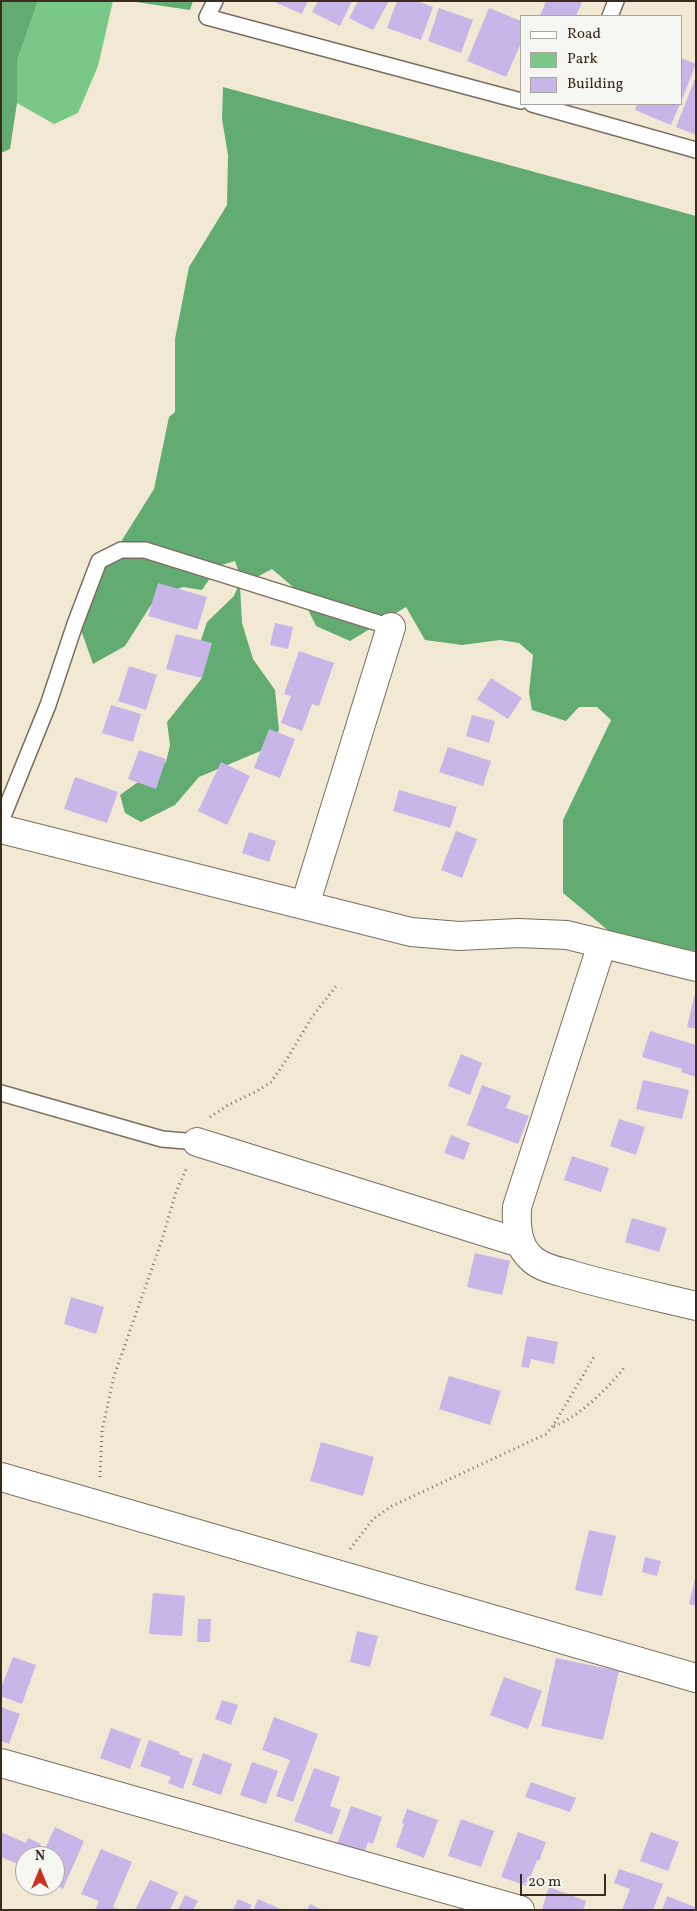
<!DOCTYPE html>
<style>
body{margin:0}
#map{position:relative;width:697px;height:1911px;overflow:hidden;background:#f2e9d5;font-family:Vollkorn,serif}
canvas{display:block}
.frame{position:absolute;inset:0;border:2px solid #3b2a1e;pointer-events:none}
.legend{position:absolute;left:520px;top:15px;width:162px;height:90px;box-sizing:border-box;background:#f6f6f2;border:1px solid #aba49d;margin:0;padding:6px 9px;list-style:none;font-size:15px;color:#3b2a1e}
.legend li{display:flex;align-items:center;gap:10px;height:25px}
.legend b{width:25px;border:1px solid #aba49d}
.north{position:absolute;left:15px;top:1846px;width:50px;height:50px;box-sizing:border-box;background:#f6f6f2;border:1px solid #aba49d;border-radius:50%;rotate:0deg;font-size:14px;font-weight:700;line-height:20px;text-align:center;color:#3b2a1e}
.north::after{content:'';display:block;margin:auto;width:18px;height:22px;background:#c8321e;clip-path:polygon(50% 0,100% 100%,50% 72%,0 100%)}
.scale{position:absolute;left:520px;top:1874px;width:86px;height:22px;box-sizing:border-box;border:2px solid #3b2a1e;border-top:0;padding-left:6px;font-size:15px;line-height:18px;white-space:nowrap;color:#3b2a1e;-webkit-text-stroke:4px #f6f6f2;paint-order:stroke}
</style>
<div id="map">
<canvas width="697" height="1911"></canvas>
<div class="frame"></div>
<ul class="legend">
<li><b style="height:6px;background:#fff"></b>Road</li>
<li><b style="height:14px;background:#79c888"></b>Park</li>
<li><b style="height:14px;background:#c8b6e8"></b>Building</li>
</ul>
<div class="north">N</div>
<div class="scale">20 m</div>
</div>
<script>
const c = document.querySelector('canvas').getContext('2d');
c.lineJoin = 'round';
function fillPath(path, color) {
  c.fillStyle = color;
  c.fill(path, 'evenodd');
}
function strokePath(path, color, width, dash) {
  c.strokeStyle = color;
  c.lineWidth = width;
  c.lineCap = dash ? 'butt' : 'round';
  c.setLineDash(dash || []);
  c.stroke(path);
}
fillPath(new Path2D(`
 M38,1H113L98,66L78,113L54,124L17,103V61Z`), '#79c888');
fillPath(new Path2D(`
 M1,1H38L17,61V103L10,149L1,153Z
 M129,1H193L190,10Z
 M223,87L696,216V951L621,941L563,893V820L611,720L597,707H579L566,721L532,710L529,692L533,655L519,643L500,640L462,645L425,640L406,607L350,641L316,626L300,593L272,569L240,586L242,623L253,659L275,690L279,730L270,747L199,777L175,805L141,822L125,813L120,795L166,762L170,745L167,722L202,678L201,640L207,622L234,596L241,579L235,561L218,566L202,590L183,587L165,593L151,605L125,646L93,664L81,630L89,593L154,489L169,417L175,412V339L189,267L227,205L228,155L222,119Z`), '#62ac74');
fillPath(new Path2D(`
 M272,1H308L302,14Z
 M318,1H352L340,26L312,12Z
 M358,1H389L373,30L349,18Z
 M397,1H417L433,7L421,40L387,28Z
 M546,1H578L582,3L576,16H540Z
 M439,8L473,20L461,53L428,41Z
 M489,8L521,21V43L506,77L467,61Z
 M681,58L696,64L681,102Z
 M696,76V135L676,127Z
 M637,104H680L671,125L635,110Z
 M158,583L207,597L197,630L148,616Z
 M275,623L293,627L288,649L270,645Z
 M176,634L212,643L202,678L166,669Z
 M299,651L334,663L319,706L312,704L302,731L281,723L291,696L284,694Z
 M129,666L157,675L146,710L118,701Z
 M491,678L522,698L508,719L477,699Z
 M111,705L141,714L133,742L102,733Z
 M472,715L495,721L489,743L466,736Z
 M269,729L295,739L280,778L254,768Z
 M448,747L491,761L483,786L439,772Z
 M139,750L166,759L156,789L128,779Z
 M221,762L250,776L227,825L198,811Z
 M75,777L118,792L107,823L64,809Z
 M399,790L457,807L450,828L393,811Z
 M456,831L477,839L462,878L441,870Z
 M249,832L276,841L269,862L242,853Z
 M695,993H696V1029L687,1027Z
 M650,1031L696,1045V1077L681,1072L682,1069L642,1057Z
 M461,1054L482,1063L470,1095L448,1086Z
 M643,1080L689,1090L682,1119L636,1109Z
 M482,1085L511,1096L506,1108L529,1116L518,1144L467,1125Z
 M619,1119L645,1127L636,1155L610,1146Z
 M451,1135L470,1143L464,1160L444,1153Z
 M572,1156L609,1168L601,1192L564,1180Z
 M632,1218L667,1228L659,1252L625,1242Z
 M475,1253L510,1261L502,1295L467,1287Z
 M71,1297L104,1307L96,1334L64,1324Z
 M527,1336L558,1342L554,1364L531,1359L529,1368L521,1367Z
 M449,1376L501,1391L490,1425L439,1409Z
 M321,1442L374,1457L363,1496L310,1481Z
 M589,1530L616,1536L602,1596L575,1590Z
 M645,1557L661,1561L657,1576L642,1572Z
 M695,1579H696V1606L689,1604Z
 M153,1593L185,1596L182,1636L149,1634Z
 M198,1619H211L210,1642H197Z
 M357,1631L378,1636L370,1667L350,1662Z
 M13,1657L36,1665L22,1704L1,1696V1688Z
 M556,1658L619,1671L603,1740L541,1726Z
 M504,1677L542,1691L528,1729L490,1715Z
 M222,1700L238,1705L231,1725L215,1719Z
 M1,1707L20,1714L9,1744L1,1741Z
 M274,1717L318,1734L293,1802L276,1796L290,1760L262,1750Z
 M111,1728L141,1739L130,1769L100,1758Z
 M149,1740L180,1752L179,1754L193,1759L183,1789L168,1783L171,1777L140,1766Z
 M203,1753L232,1764L221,1795L192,1785Z
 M252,1762L278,1771L266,1804L240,1795Z
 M314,1768L340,1777L330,1806L341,1810L332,1835L294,1821Z
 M531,1782L576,1798L570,1812L525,1797Z
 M351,1806L382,1817L373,1844L368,1842L363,1857L336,1847Z
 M407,1809L438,1820L424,1858L396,1847L404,1824L402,1823Z
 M461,1819L494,1831L481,1867L448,1856Z
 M55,1827L84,1841L63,1889L55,1885V1856H42Z
 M1,1832L26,1843L28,1838L41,1844L36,1856H25V1867L1,1857Z
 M518,1832L546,1842L539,1861L537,1860L527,1886L501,1877Z
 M651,1832L679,1842L668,1871L640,1861Z
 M101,1849L132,1862L113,1907L120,1910H95L99,1901L81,1894Z
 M619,1869L663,1884L653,1910H622L630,1889L614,1883Z
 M150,1880L178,1892L170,1910H135Z
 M549,1887L586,1901L583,1910L542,1909Z
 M185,1895L198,1901L193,1910H178Z
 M667,1896L695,1907L694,1910H662Z
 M238,1899L252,1905L249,1910H233Z
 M258,1899L283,1910H253Z
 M310,1904L323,1910H307Z`), '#c8b6e8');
const service = new Path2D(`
 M215,1L207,17L521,101
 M610,16L616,1
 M532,104L696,150
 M1,821L48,705L75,624L99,561L121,550H145L391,627
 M1,1093L162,1139L197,1142`);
const minor = new Path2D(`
 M1,829L411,932L459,936L518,933L567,935L696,967
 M305,905L391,627
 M602,944L517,1207C516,1227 517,1247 533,1260C544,1269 559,1271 572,1275C613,1287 655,1296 696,1306
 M197,1142L520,1243
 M1,1477L696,1678
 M1,1763L520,1910`);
strokePath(service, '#7b6d5e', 18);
strokePath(minor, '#7b6d5e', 30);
strokePath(new Path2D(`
 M210,1117L228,1105L257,1091L271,1082L287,1059L312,1017L337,985
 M554,1426C579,1417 607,1389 624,1368
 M100,1477L102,1431L114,1376L162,1240L176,1192L187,1167
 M350,1549L373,1519L392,1506L546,1434L553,1426L594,1357`), '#7b6d5e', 3, [1, 4]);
strokePath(service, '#fff', 15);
strokePath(minor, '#fff', 28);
</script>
